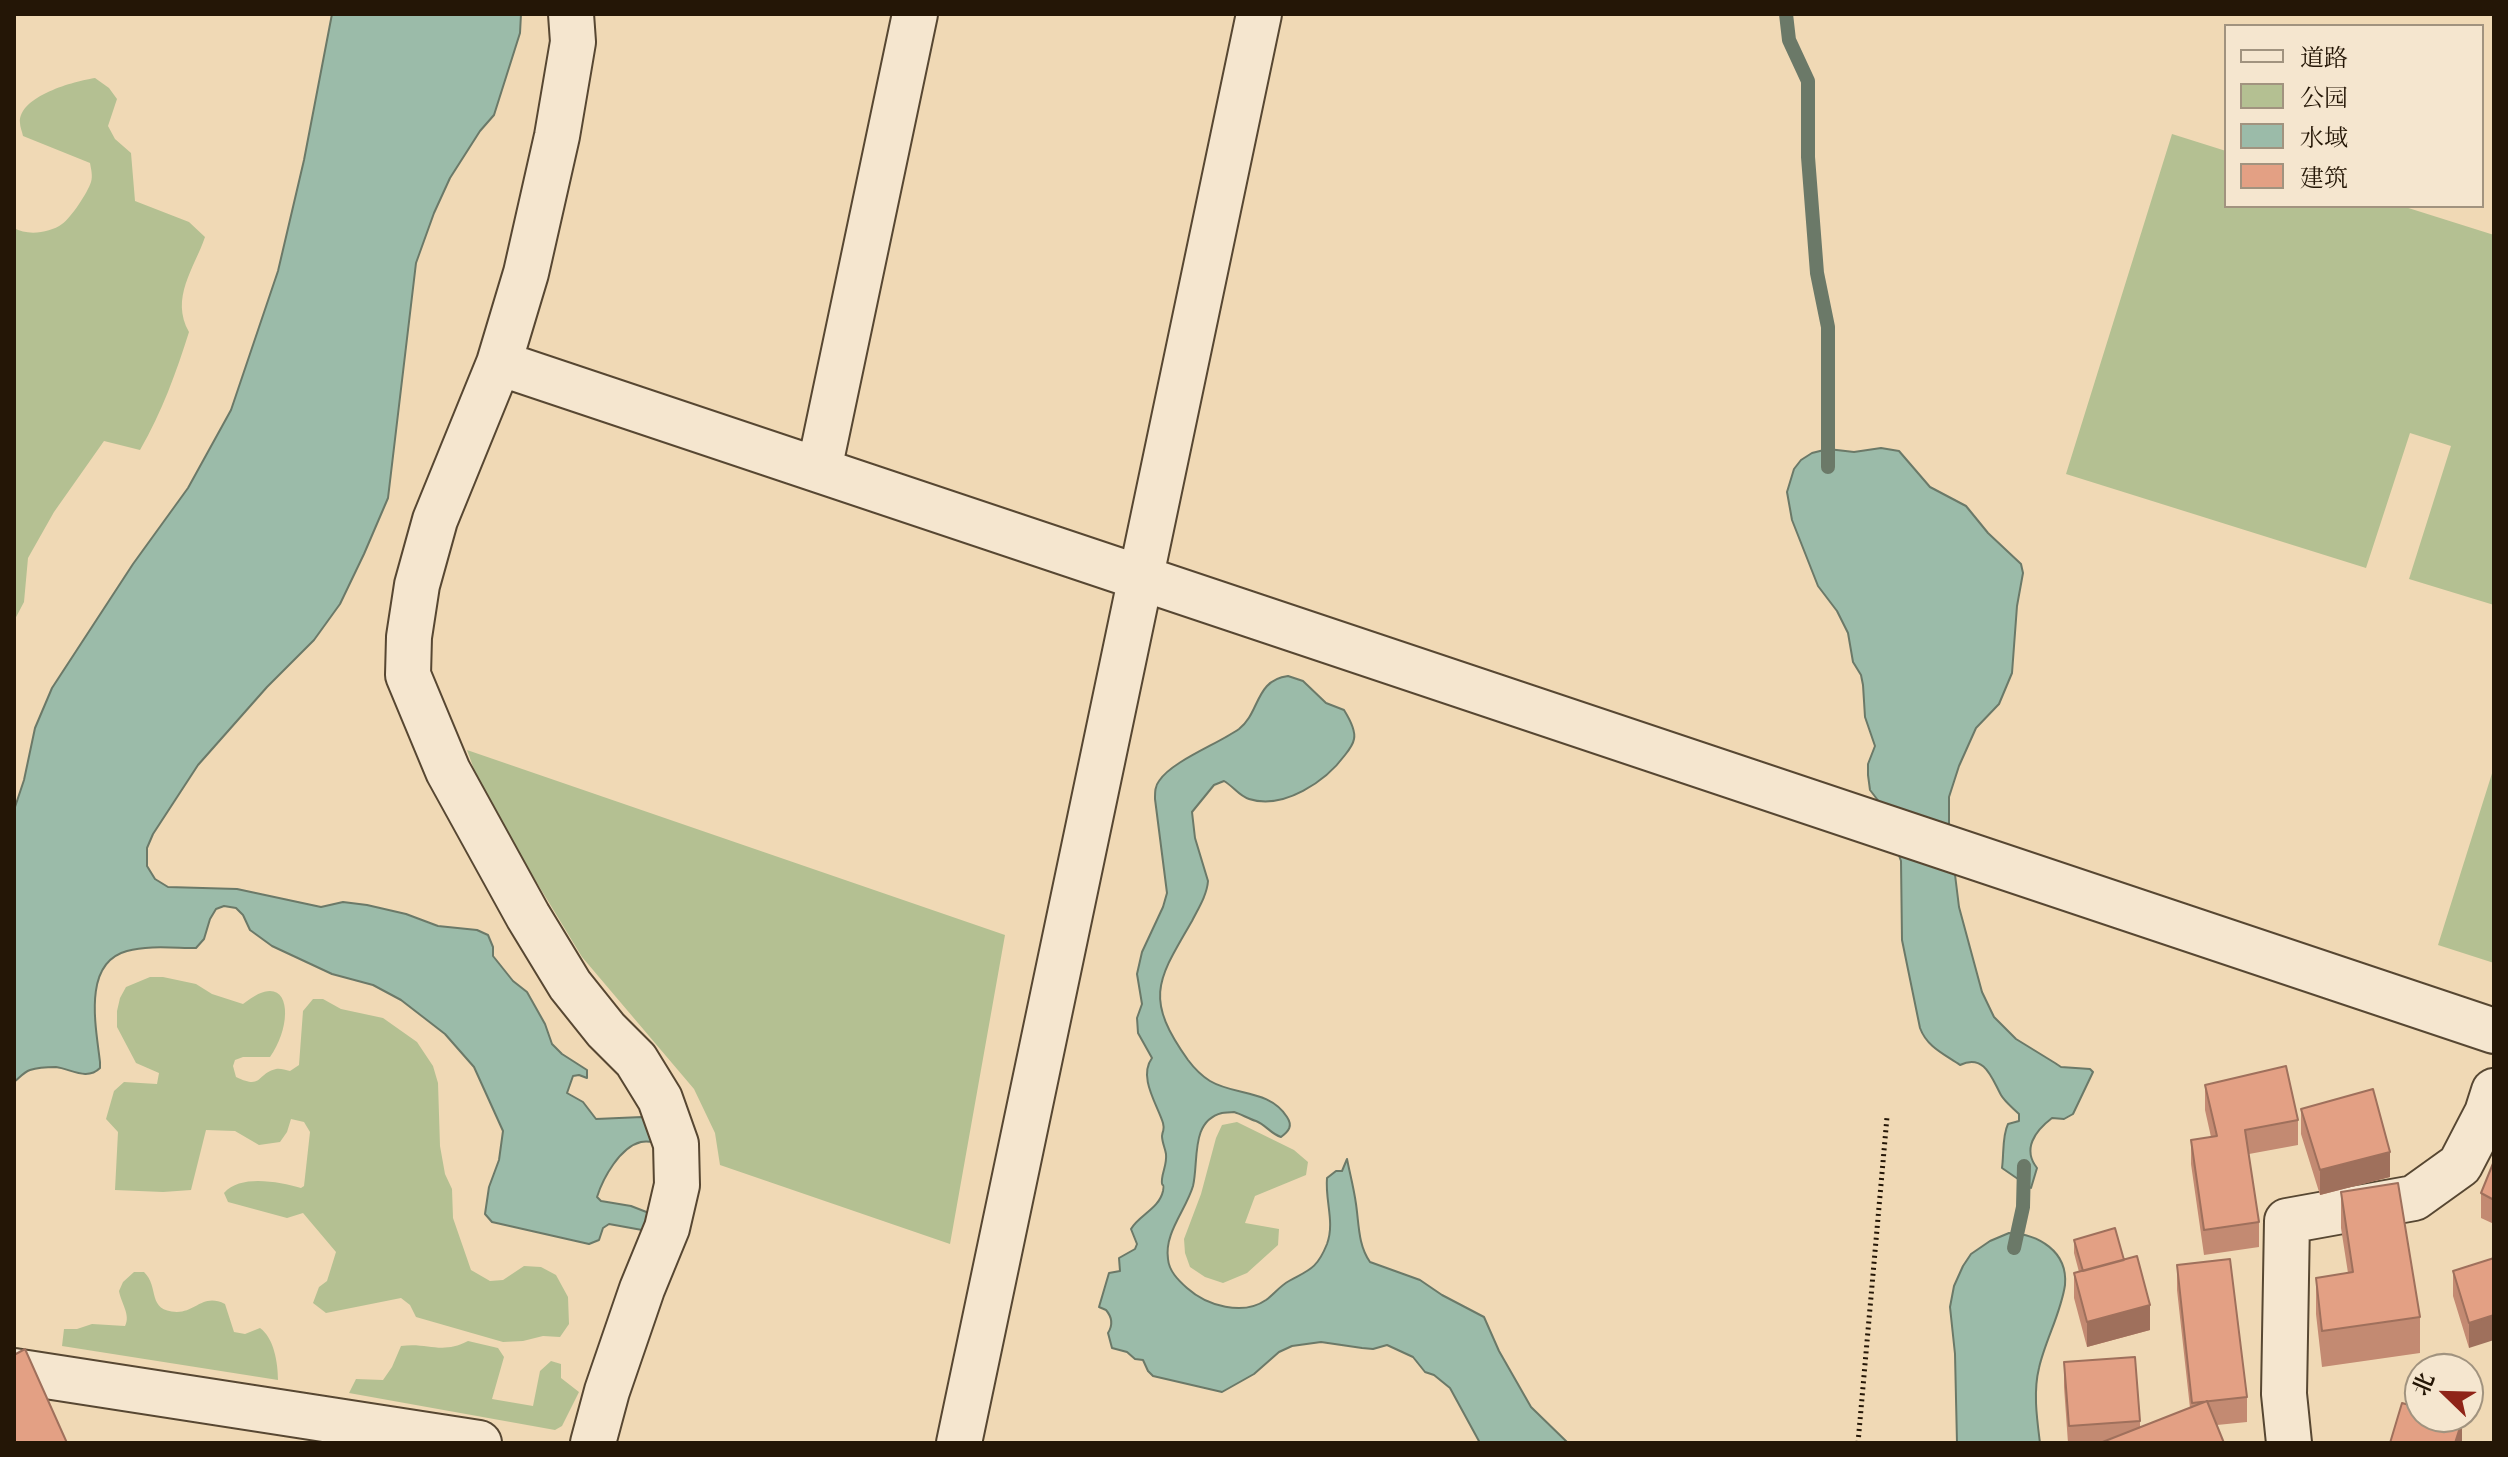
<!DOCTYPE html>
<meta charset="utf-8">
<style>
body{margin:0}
#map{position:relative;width:2508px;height:1457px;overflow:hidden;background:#f0d9b5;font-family:Alegreya,"Noto Serif SC",serif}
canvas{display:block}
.frame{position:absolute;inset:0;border:16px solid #241606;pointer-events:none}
.legend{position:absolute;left:2224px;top:24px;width:260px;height:184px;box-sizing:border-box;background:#f5e6cf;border:2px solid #a1937f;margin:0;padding:10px 14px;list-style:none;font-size:24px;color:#241606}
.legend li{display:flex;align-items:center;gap:16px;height:40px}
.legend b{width:40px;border:2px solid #a1937f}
.north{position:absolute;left:2404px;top:1353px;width:80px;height:80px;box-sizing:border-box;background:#f5e6cf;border:2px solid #a1937f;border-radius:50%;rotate:293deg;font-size:22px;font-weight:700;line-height:32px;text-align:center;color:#241606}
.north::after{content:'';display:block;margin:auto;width:28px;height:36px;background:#8f2418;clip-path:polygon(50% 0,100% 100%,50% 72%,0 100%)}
</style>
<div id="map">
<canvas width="2508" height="1457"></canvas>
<div class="frame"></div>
<ul class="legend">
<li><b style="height:10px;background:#f5e6cf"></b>道路</li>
<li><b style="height:22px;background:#b4c092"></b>公园</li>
<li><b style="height:22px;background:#9bbba9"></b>水域</li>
<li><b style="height:22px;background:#e3a084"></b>建筑</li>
</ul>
<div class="north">北</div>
</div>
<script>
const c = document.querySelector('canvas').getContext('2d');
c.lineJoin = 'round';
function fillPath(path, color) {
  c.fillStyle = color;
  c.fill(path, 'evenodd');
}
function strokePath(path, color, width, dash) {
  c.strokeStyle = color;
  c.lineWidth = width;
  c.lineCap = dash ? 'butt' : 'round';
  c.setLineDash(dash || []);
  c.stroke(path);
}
fillPath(new Path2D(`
 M95,78L109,88L117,99L108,126L115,139L131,153L135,201L189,222L205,237C194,269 170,298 189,332C176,373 162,412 140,450L104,441L54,512L28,558L24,602L14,621V295L16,290L14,228C27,236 50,233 62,224C71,218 88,192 91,182C93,176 91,169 90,163L23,136C22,131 20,127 20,123C18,96 75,81 95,78Z
 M2172,134L2226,151V206H2402L2494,235V605L2409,579L2451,446L2410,433L2366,568L2066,474Z
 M467,750L1005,935L950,1244L720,1165L715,1133L694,1089L582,957L483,794Z
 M2494,767V963L2438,945Z
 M150,977H163L196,984L212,994L243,1004C291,965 295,1022 270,1057H243L235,1060L233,1066L236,1077C263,1090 256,1074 276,1069C280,1068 285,1070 290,1071L299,1065L303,1011L313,999H323L341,1009L383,1018L417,1042L433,1066L438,1083L440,1146L445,1174L452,1189L453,1218L471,1270L490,1281L503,1280L524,1266L541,1267L556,1275L568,1297L569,1324L560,1337L543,1336L523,1341L503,1342L416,1317L410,1305L401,1298L326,1313L313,1303L319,1287L327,1281L336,1252L303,1213L287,1218L228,1202L224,1193C241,1174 279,1182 301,1188L304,1186L310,1132L304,1122L291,1119L287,1132L280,1142L259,1145L235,1131L206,1130L191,1190L163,1192L115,1190L118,1132L106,1119L114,1091L124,1082L157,1084L159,1073L136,1063L117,1027V1011L120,998L126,987Z
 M1237,1122L1294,1150L1308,1162L1306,1175L1255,1196L1245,1223L1279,1229L1278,1245L1247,1273L1223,1283L1205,1277L1190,1267L1185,1253L1184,1239L1201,1194L1216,1138L1222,1125Z
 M134,1272H144C160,1287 146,1311 177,1312C196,1312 203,1293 225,1304L234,1332L245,1334L260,1328C274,1338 278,1363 278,1380L62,1346L64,1329H77L92,1324L125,1326C131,1315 121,1303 119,1291L123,1282Z
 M468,1341L498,1348L504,1357L492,1399L533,1406L540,1371L551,1361L561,1364V1378L579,1392L562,1426L555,1430L349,1393L356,1379L383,1380L392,1367L401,1346C428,1342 441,1355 468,1341Z`), '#b4c092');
const water = new Path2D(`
 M332,14H521L520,33L494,115L480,131L450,178L434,213L416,263L388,498L364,554L340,604L314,640L267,687L198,765L153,834L147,848V866L155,879L168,887L237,889L321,907L343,902L367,905L406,914L438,926L477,930L488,935L493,947V956L513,981L527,992L545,1024L552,1044L562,1054L587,1070V1078L579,1075L573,1076L567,1093L583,1102L596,1119L642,1117L663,1123L667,1145C659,1143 649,1140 641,1142C620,1147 603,1178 597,1197L601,1201L631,1206L649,1213L653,1227L642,1230L609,1224L603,1228L599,1240L589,1244L492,1222L485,1214L489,1187L499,1160L503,1131L474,1067L445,1034L401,1000L373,985L332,974L272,946L250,930L243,915L236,908L224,906L216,909L210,919L204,939L196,948C174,948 148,945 127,951C82,963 96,1027 100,1062V1068C87,1081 71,1069 56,1067C49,1067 36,1068 30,1070C24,1072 19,1078 14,1082V810L24,780L35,728L52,688L133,564L188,488L231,410L278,271L304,160Z
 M1881,448L1899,451L1930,487L1966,506L1988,533L2021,564L2023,573L2017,606L2012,673L1999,704L1976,728L1959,766L1949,797V826L1959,907L1982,992L1994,1017L2016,1039L2055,1063L2061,1067L2090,1069L2093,1072L2073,1114L2064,1119L2052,1118C2035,1131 2022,1149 2037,1168L2031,1188L2002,1168C2004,1154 2002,1136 2008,1124L2019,1121V1114C2013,1108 2005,1102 2001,1095C1992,1079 1985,1053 1960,1065C1944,1054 1927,1047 1920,1028L1902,940L1901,861L1880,803L1870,790L1868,775V764L1875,746L1865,717L1863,685L1861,675L1853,662L1848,633L1837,611L1818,586L1792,520L1787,492L1794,469L1801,460L1812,453L1828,449L1854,452Z
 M1288,676L1303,681L1326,703L1344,710C1349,718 1356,730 1354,739C1353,745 1349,750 1345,755C1326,781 1284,810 1249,799C1239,796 1233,786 1224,781L1214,785L1192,812L1195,838L1208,881C1207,895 1198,909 1192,921C1157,981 1144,998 1188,1060C1194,1068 1202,1076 1210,1081C1235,1096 1269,1089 1287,1117C1293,1126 1289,1131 1281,1137C1271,1134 1266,1125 1256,1121C1249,1119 1241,1114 1234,1112C1230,1112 1225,1113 1222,1113C1190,1121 1199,1161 1193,1186C1186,1210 1164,1233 1168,1259C1169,1271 1178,1280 1187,1288C1207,1306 1243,1316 1266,1300C1274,1294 1280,1286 1289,1281C1309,1270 1317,1269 1327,1244C1335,1222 1325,1201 1327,1178L1336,1171H1342L1347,1159C1350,1174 1354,1189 1356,1204C1359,1224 1358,1245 1370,1262L1420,1280L1442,1295L1484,1317L1499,1351L1531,1407L1568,1443H1480L1450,1388L1434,1375L1425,1372L1413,1357L1387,1345L1373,1349L1362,1348L1321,1342L1292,1346L1279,1352L1254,1374L1222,1392L1153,1376L1148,1371L1143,1360L1135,1359L1127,1352L1112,1348L1108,1333C1113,1325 1112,1317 1106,1310L1099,1307L1109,1273L1120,1271L1119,1258L1135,1249L1137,1244L1131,1229C1139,1215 1159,1209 1163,1191C1165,1180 1161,1190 1162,1179C1163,1170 1167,1164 1166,1154C1165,1148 1162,1142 1162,1136C1163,1128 1165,1131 1163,1123C1157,1104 1138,1077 1152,1058L1138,1033L1137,1018L1142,1004L1137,974L1142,952L1163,907L1167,893L1155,799C1155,792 1155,786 1159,781C1172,761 1218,744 1239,729C1260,713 1255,680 1288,676Z
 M2009,1233C2038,1234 2068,1251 2065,1285C2061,1313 2045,1341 2039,1368C2033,1392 2037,1419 2040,1443H1957L1955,1354L1950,1307L1954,1286L1963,1266L1971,1254L1990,1241Z`);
fillPath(water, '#9bbba9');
strokePath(water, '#6b7968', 2);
strokePath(new Path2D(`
 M1786,14L1789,40L1808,81V157L1817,273L1828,327V467
 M2014,1248L2023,1207L2024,1166`), '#6b7968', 14);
const minor = new Path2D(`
 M571,14L573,42L557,136L526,273L499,363L435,520L417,585L409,637L408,675L448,771L528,916L570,985L606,1030L636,1060L660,1099L676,1144L677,1185L667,1228L642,1289L607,1391L593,1443
 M499,363L2494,1031
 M819,470L915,14
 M14,1371L479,1443
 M959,1443L1259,14
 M2289,1443L2284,1394L2287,1221L2414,1198L2460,1165L2487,1113L2494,1091`);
strokePath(minor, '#574732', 48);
strokePath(new Path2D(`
 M1858,1443L1887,1117`), '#241606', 5, [2, 4]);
strokePath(minor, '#f5e6cf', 44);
fillPath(new Path2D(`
 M2205,1085L2298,1120V1145L2249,1154L2259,1222V1247L2204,1255L2191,1164V1140L2211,1137L2205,1110Z
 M2301,1109L2390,1177L2320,1195L2301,1134Z
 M2494,1161V1224L2481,1218V1193Z
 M2341,1192L2420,1317V1353L2322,1367L2316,1314V1278L2348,1273L2341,1228Z
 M2074,1240L2124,1260L2150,1330L2087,1347L2074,1298V1273L2079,1272L2074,1253Z
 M2494,1258L2469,1348L2453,1296V1271Z
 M2177,1265L2247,1397V1422L2217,1425L2223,1443H2068L2064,1387V1362L2140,1421V1427L2190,1408L2177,1290Z`), '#c38a72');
fillPath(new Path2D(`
 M2390,1152V1177L2320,1195V1170Z
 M2150,1305V1330L2087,1347V1322Z
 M2494,1315V1340L2469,1348V1323Z
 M2462,1421V1443H2455Z`), '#9f705c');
const building = new Path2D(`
 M2286,1066L2298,1120L2245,1130L2259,1222L2204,1230L2191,1140L2217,1136L2205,1085Z
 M2373,1089L2390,1152L2320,1170L2301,1109Z
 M2494,1161V1200L2481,1193Z
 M2398,1183L2420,1317L2322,1331L2316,1278L2353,1272L2341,1192Z
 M2115,1228L2124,1260L2083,1271L2074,1240Z
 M2137,1256L2150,1305L2087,1322L2074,1273Z
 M2494,1258V1315L2469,1323L2453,1271Z
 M2230,1259L2247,1397L2192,1403L2177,1265Z
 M25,1349L67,1443H14V1355Z
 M2135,1357L2140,1421L2069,1426L2064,1362Z
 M2207,1401L2224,1443H2100Z
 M2402,1403L2420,1408V1417H2450L2462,1421L2455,1443H2390Z`);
fillPath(building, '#e3a084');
strokePath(building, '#9f705c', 2);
</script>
